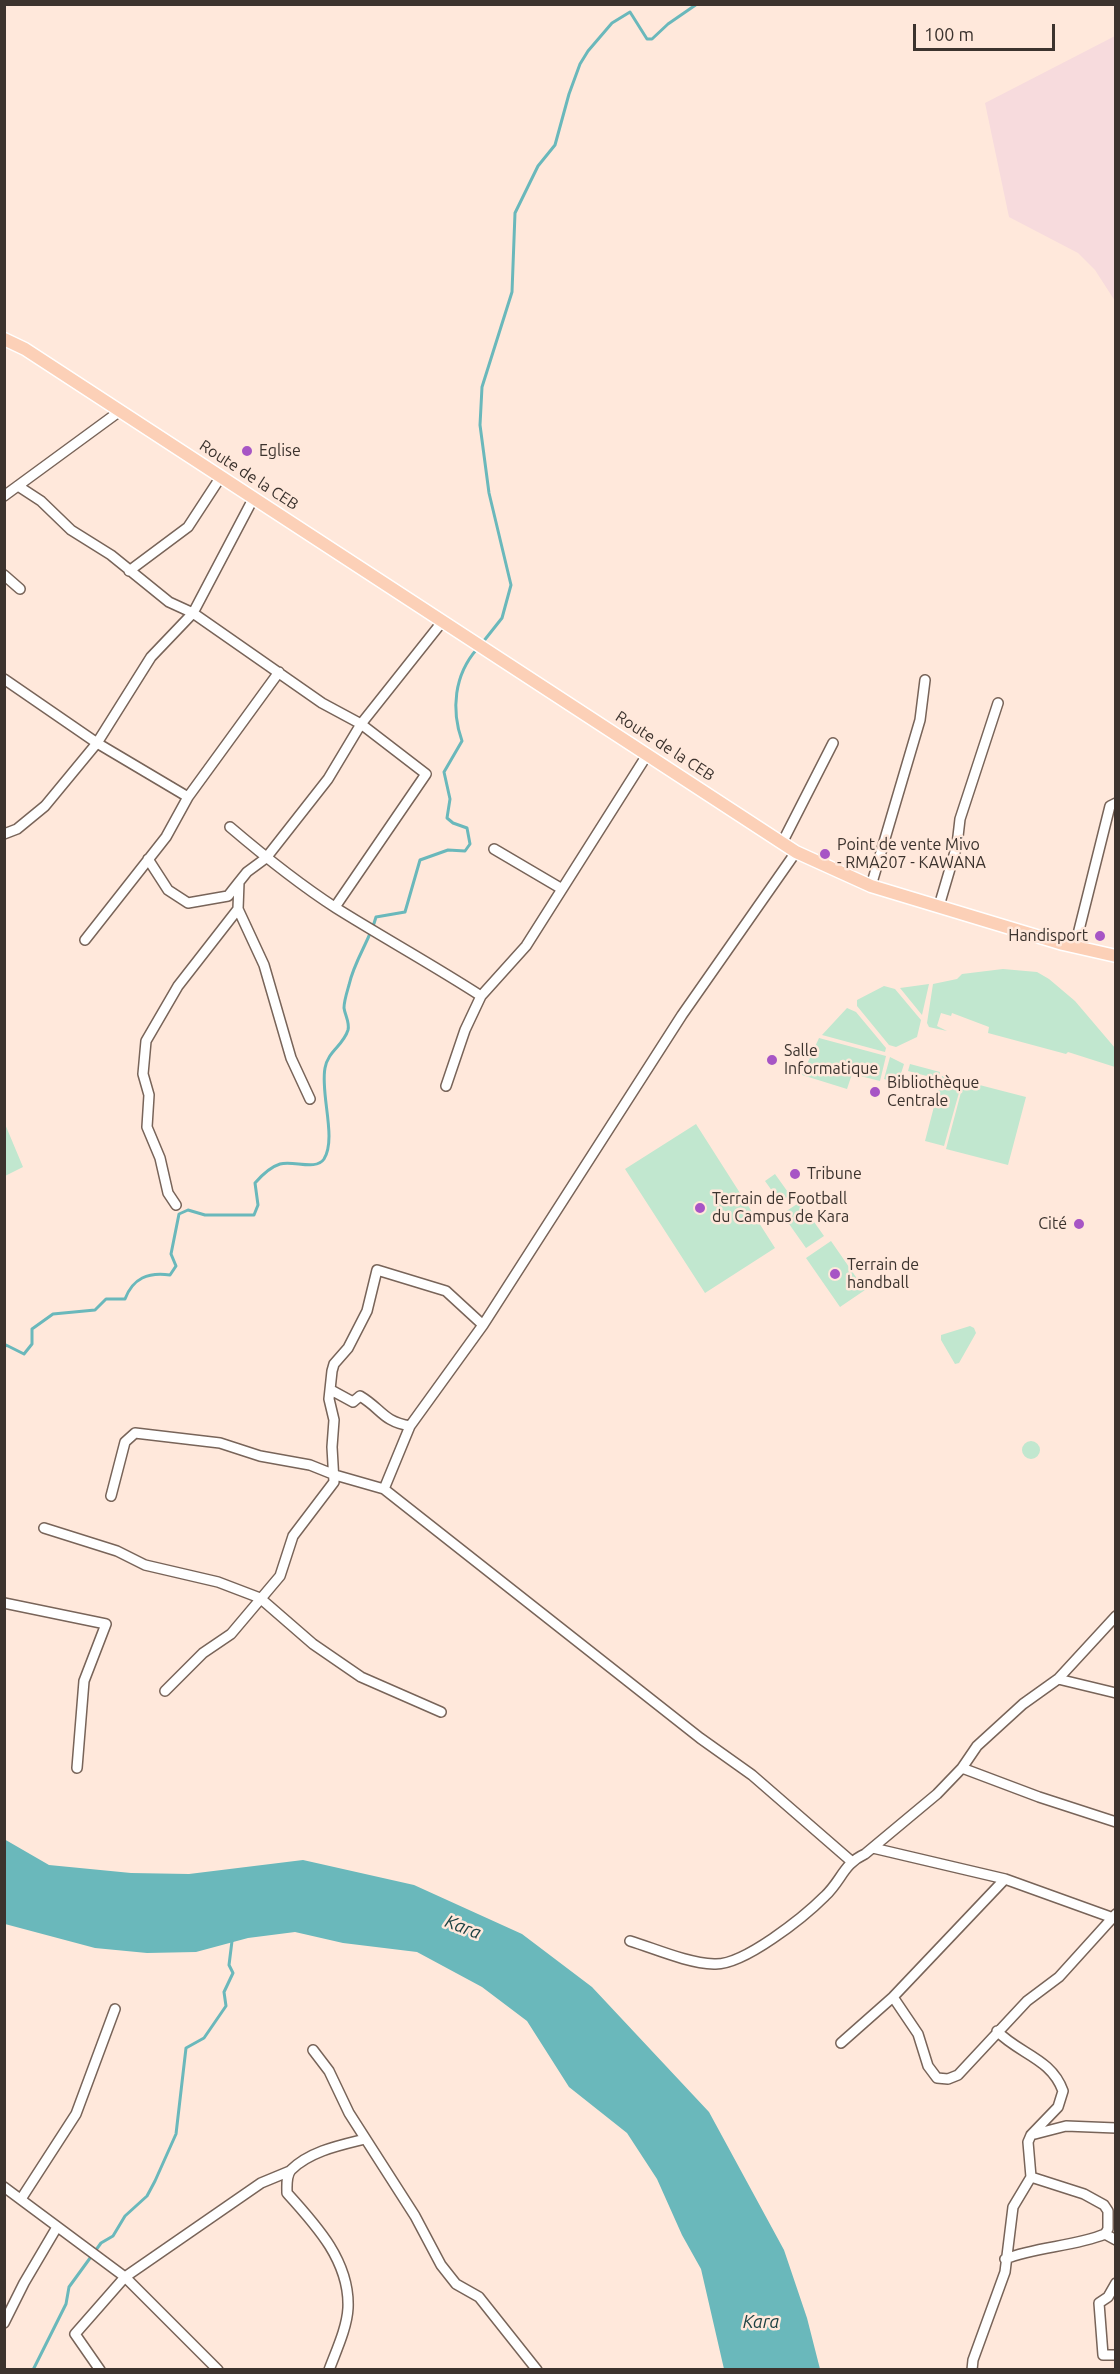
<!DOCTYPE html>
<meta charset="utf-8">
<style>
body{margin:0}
#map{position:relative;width:1120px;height:2374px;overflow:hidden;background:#ffe8db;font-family:Ubuntu,sans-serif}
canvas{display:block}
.frame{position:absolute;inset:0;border:6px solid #3c332e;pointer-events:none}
.scale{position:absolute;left:913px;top:24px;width:142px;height:27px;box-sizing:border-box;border:3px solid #3c332e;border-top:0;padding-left:8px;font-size:18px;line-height:21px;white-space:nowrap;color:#3c332e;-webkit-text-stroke:4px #ffe8db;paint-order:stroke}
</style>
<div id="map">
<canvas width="1120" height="2374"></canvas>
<div class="frame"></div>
<div class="scale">100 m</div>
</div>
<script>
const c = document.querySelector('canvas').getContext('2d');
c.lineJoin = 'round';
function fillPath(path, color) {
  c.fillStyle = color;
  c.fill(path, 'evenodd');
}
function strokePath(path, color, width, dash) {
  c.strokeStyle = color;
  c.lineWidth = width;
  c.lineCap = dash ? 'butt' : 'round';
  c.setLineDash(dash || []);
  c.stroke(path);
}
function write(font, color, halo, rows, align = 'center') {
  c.font = font + ' Ubuntu,sans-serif';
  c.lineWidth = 5;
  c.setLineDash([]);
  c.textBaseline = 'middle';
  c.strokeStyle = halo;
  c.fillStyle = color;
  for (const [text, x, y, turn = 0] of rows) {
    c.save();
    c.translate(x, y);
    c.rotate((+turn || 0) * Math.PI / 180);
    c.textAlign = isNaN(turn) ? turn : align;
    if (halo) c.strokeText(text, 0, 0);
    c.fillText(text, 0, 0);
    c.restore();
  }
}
fillPath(new Path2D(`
 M1115,36V301L1095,270L1078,253L1009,217L985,103Z`), '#f7dbdd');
fillPath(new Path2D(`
 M1003,969L1037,972L1049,979L1075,1001L1115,1048V1067L1068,1052L1066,1054L988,1033L989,1027L952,1013L951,1016L941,1013L937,1026L947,1031L929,1027L927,1023L933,984L957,979L962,974Z
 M929,984L922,1015L900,988Z
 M884,986L895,989L921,1020L917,1037L896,1047L889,1045L857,1006V1000Z
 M847,1008L856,1012L886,1048L885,1052L822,1035Z
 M819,1038L886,1056L880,1081L852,1074L847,1089L802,1075Z
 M890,1057L904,1064L898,1083L884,1079Z
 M910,1064L940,1072L938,1079L908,1071Z
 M942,1076L962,1082L944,1146L925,1141Z
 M964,1081L1026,1097L1008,1165L946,1149Z
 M5,1124L23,1167L5,1176H4Z
 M696,1124L775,1248L705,1293L625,1169Z
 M775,1174L790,1195L780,1202L765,1181Z
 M800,1202L824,1236L806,1248L782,1214Z
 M831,1241L865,1290L840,1307L806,1258Z
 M970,1326L974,1328L976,1333L959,1363L955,1364L941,1340V1335Z
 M1022 1450a9 9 0 1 1 18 0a9 9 0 1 1-18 0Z`), '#c1e7cf');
fillPath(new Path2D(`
 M4,1839L49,1865L131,1873L189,1874L303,1860L414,1885L522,1934L592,1987L709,2112L784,2250L807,2318L820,2369H724L701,2269L682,2235L657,2179L627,2133L569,2087L527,2021L482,1987L417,1952L343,1943L295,1932L248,1938L196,1952L147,1953L95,1948L5,1924Z`), '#6ab8bb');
strokePath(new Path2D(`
 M483,642L502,618L511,585L489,493L480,425L482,387L512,292L515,213L538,166L555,145L569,94L580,64L588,51L612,23L630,12L647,39H652L668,24L697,4
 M4,1348L6,1345L24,1354L32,1344V1329L53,1314L95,1310L106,1299H125C133,1278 148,1272 170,1275L176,1266L171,1254L179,1214L188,1210L205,1215H254L258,1205L255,1183C262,1175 270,1167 280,1164C293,1160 316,1171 324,1159C337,1138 320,1094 325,1068C328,1051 343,1046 348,1030C350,1023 345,1015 344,1008C344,1001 347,992 349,985C354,961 370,940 376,917L405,912L420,860L448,850L465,851L470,844L467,828L453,823L447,818L450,799L444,772L462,741C451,710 454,675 477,649
 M4,1353V1363
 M33,2370L66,2304L69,2287L101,2243L113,2236L125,2216L147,2196L155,2181L176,2134L186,2048L204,2038L226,2006L224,1992L233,1973L229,1965L232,1941`), '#6ab8bb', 3);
const minor = new Path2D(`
 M4,496L120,411
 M253,499L193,613L322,703L361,724L426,774L335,907
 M129,571L188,527L220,478
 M4,575L20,589
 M4,679L97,743L188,797
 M230,827C264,856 299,884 336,908C384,938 433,965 481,996
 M4,834L17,829L45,806L97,743L151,657L193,613L169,602L111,555L71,530L41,501L18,486
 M782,843L833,743
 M494,849L562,889
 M796,852L682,1015L483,1325L410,1426L384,1489L700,1738L752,1775L851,1861
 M148,859L168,890L188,903L228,896L239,882
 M871,886L920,720L925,680
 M939,906L957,845L960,819L998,703
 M85,940L166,837L188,797L279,672
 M1075,946L1110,806L1116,803
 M446,1086L465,1030L481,996L526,946L647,755
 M310,1099L291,1058L264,965L238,909L239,882L247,872L266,858L328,779L361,724L442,622
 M176,1205L168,1193L160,1158L147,1127L149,1095L143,1074L146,1041L178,986L238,909
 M331,1390L353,1402L360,1396C382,1409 382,1421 410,1426
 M111,1496L125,1442L135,1433L220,1443L260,1456L310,1465L335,1475L384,1489
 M44,1528L117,1551L145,1565L218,1582L260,1598L313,1644L361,1677L441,1712
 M4,1603L106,1624L84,1681L77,1768
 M1058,1679L1116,1693
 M165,1691L203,1653L231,1634L280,1576L293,1536L334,1482L332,1447L334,1420L329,1399L332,1371L334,1364L348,1348L367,1311L377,1270L446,1291L483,1325
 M962,1768L1039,1797L1116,1822
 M873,1848L1005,1879L1116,1919
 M630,1941C656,1949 687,1963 714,1964C743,1966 804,1917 825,1896C842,1880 843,1864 865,1854L937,1794L962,1768L977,1746L1023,1704L1058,1679L1116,1616
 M893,1997L918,2034L928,2066L937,2078L948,2079L958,2075L1027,2001L1059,1977L1116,1914
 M841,2043L893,1997L1005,1879
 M313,2050L329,2071L349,2113L415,2216L441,2265L456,2284L479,2297L537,2370
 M1035,2134L1066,2126L1116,2128
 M1031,2177L1084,2194L1104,2205L1108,2211V2229L1105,2234
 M4,2187L125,2277L218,2370
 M21,2199L76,2114L115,2009
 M1005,2259C1038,2246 1073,2247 1105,2234L1116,2240
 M1116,2283L1108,2297L1099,2303L1103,2355H1116
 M4,2323L24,2283L57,2227
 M100,2370L75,2334L125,2277L261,2183L290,2171
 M329,2370C336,2351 347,2328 348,2308C350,2262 317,2226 287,2193C287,2186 286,2176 291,2170C310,2151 341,2145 365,2139
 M972,2370L973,2360L1005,2272L1013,2207L1031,2177L1028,2142L1031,2135L1058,2107L1063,2091C1051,2058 1019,2054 997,2031`);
const major = new Path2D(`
 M4,339L25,349L796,852L871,886L1063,944L1116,956`);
strokePath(minor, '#786459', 12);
strokePath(major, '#fff', 15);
strokePath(minor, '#fff', 9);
strokePath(major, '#fcd0b7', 12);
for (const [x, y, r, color] of [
 [247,451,6,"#a755c5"],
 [825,854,6,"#a755c5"],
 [1100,936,6,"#a755c5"],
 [772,1060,6,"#a755c5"],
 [875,1092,6,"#a755c5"],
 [795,1174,6,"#a755c5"],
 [700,1208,6,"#a755c5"],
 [1079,1224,6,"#a755c5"],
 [835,1274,6,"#a755c5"]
]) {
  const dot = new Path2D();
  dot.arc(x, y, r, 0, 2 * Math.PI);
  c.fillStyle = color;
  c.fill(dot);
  strokePath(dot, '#ffe8db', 2);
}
write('16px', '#3c332e', '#ffe8db', [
 ["Eglise",259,451],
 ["Point de vente Mivo",837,845],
 ["- RMA207 - KAWANA",837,863],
 ["Handisport",1088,936,"right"],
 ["Salle",784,1051],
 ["Informatique",784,1069],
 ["Bibliothèque",887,1083],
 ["Centrale",887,1101],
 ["Tribune",807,1174],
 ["Terrain de Football",712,1199],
 ["du Campus de Kara",712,1217],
 ["Cité",1067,1224,"right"],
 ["Terrain de",847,1265],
 ["handball",847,1283]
], 'left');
write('16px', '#3c332e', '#ffe8db', [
 ["Route de la CEB",249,475,33],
 ["Route de la CEB",665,746,33]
]);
write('italic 18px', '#1c4243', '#ffe8db', [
 ["Kara",463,1927,21],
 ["Kara",761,2322]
]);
</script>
